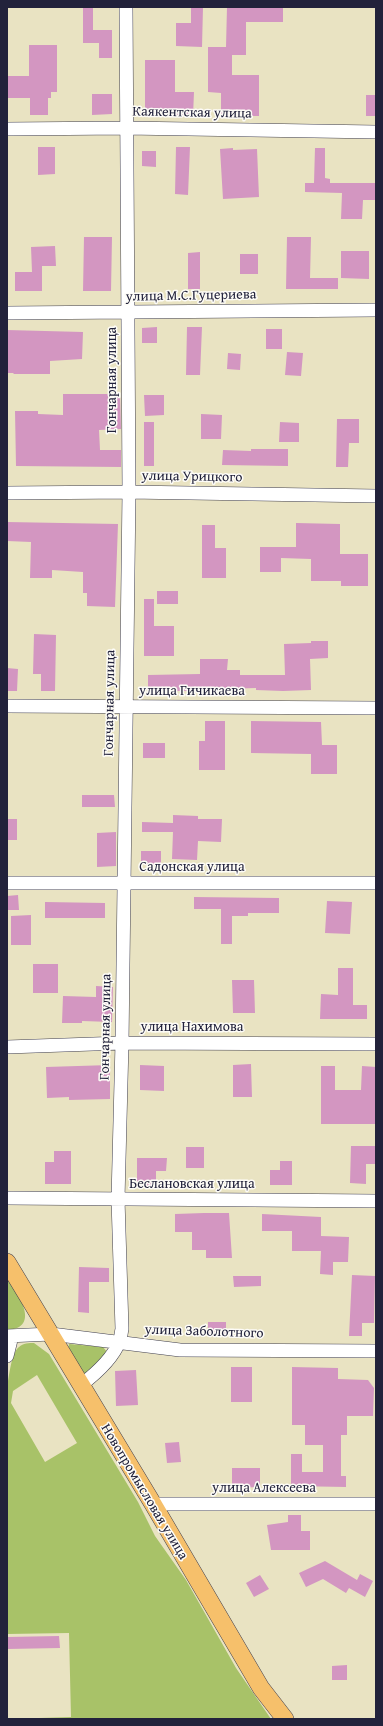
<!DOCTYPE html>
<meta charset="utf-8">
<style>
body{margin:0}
#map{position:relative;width:383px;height:1726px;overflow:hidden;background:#e9e3c2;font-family:"Gentium Book Plus",serif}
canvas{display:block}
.frame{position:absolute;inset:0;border:8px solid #22223b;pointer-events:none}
</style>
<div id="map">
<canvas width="383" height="1726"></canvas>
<div class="frame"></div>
</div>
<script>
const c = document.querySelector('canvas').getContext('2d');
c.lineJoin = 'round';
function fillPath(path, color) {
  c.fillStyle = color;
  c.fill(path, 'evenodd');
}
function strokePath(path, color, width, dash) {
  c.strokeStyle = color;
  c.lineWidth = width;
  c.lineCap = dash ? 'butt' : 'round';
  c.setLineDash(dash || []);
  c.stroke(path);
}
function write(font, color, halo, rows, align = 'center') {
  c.font = font + ' "Gentium Book Plus",serif';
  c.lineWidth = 3;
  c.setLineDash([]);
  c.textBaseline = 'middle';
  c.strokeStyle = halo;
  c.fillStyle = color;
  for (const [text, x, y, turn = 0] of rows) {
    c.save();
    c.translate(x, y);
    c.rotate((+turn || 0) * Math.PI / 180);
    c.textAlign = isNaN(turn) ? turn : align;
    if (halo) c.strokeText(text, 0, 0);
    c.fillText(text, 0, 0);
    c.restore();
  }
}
fillPath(new Path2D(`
 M7,1276C16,1291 43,1328 7,1330Z
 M34,1343L49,1354L138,1502L155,1536L186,1580L236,1668L271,1719H7L71,1717L69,1633L7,1634V1387C9,1378 11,1353 19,1347C23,1343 29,1343 34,1343ZM37,1375L77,1443L45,1462L11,1403L13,1391Z
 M69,1344L103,1347L107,1352L85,1375L68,1349Z`), '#a8c268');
fillPath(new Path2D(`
 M83,7H93V30H112V58H99V43H83Z
 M191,7H203L202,47L176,46V23H191Z
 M227,7H283V22H246V55H232V75H259V116H221V93L208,92V47H226Z
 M29,45H57V92H51V98H48V115H30V98H7V76H29Z
 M145,60H175V92H194L193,116H145Z
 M92,94H112V114L92,115Z
 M366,95H376V116H366Z
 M38,147H55V174L38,175Z
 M176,147H190L188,195L175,194Z
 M233,148V150L257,149L259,197L223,199L220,149Z
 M315,148H325V178L330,179V183H376V200H363L362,219H341L342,193L305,192V183H314Z
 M142,151H156V167L142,166Z
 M84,237H112L111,291H83Z
 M287,237H311L310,278H338V289H286Z
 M55,246L56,266H42V291H15V272H32L31,247Z
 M341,251H369V279L341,278Z
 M200,252V289H188V253Z
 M240,254H258V274H240Z
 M157,327V343H142V328Z
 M187,327H202L200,375H186Z
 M266,329H282V349H266Z
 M7,330L83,332L82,359L50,361V374H13L14,373H7Z
 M287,352L303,353L301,376L285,375Z
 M228,353L241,354L240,370L227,369Z
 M63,394H120L121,429L99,430L100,450H121V467L16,466L15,411H38V414L63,415Z
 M144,395H164V415L145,416Z
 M201,414L222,415L221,439H201Z
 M337,419H359V443H349L348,467H336Z
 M144,422H154V466H144Z
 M280,422L299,423V442H279Z
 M251,449H288V466L222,465L223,450L251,451Z
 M7,522L118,524L115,607L87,606V593H83V572L52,570V578H30L31,542L7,541Z
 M296,523L340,524V554H368V586H341V581H311V559L281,558V572H260V547H296Z
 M202,525H215V548H226V578H202Z
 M157,591H178V604H157Z
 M144,599H154V626H174V656H144Z
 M34,634L56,635L55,691H41V674H33Z
 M311,641H328V658L310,659L311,690L283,691L256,690V688L190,690V691H148V675L200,674V659H228L227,670H240V675H285L284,644L311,643Z
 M7,668L18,669L17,691H7Z
 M205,721H225V770H199V741H205Z
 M251,721L321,722L322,745H337V774H311V754L251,753Z
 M143,743H165V758H143Z
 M82,795H114L115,807H82Z
 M173,815L198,816V819H222L221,842L198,841L197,860L172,859L173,832H142V822L173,823Z
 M7,819H17V840H7Z
 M116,832V866L97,867V833Z
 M141,851H161V865L141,864Z
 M18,895L19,910H7V896Z
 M194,897L279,898V913H248V916H232V944H221V909H194Z
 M327,901L352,902L350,934L325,933Z
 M45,902L105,903V918H45Z
 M31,915V945H11V916Z
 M33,964H58V993H33Z
 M338,968H353V1005H367V1019H320L321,994L338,995Z
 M232,980H254L255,1013H233Z
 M96,986L113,987L112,1022L82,1021V1023H62L63,996L96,997Z
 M251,1064L252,1097H233V1065Z
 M110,1065V1099L69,1100V1097L47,1098L46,1067Z
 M140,1065L164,1066V1091L140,1090Z
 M321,1066H335V1090H361L362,1066L376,1067V1124H321Z
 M351,1146H376V1164H366V1184L350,1183Z
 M186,1147H204V1168H186Z
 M54,1151H71V1184H45V1162H54Z
 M137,1158H167L166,1171H156V1186H137Z
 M280,1161H292V1185H270V1170H280Z
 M204,1213H229L232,1258H206V1250H192V1232H175V1214Z
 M262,1214L321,1217V1236L349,1237L348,1262H333V1275L320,1274L321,1251H292V1231H262Z
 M79,1267L109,1268V1282H89V1313L78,1312Z
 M352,1275L375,1276L374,1323H362V1336H349Z
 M233,1276H261V1286L234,1287Z
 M208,1322H226V1337L208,1336Z
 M231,1367H252V1402H231Z
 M292,1367L338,1368V1379L368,1380L374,1388L373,1416H347V1435H341V1476H346V1487L291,1486V1454H302V1472H323V1445H305V1425H292Z
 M136,1370L138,1405L116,1406L115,1371Z
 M179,1442L181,1462L167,1463L165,1443Z
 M232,1468H260V1487L232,1488Z
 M288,1515H301V1531H310V1550H271L267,1525L288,1522Z
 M325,1561L357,1580L360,1574L373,1581L365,1597L349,1588L346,1593L323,1579L306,1587L299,1573Z
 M260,1575L269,1589L254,1597L246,1583Z
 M59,1636L60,1648L7,1649V1637Z
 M347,1665V1680H332V1666Z`), '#d396c1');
const minor = new Path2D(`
 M7,129L126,128L376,132
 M7,313L376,310
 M7,493L129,492L376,496
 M7,706L376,708
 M7,883H376
 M7,1047L122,1043L376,1044
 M7,1198L376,1201
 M7,1336L51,1334L180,1350L376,1351
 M7,1356L12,1336
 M81,1385C94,1375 113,1358 119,1342C121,1338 121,1333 122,1329L118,1199L122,1043L129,492L126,7
 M153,1504H376`);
const major = new Path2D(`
 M7,1262L153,1504L261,1688L285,1719`);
strokePath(minor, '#403f4f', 14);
strokePath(major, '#403f4f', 18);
strokePath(minor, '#fff', 13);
strokePath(major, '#f6c06b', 17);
write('14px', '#22223b', '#fdfcf7', [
 ["Каякентская улица",192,113,1],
 ["улица М.С.Гуцериева",191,296,-1],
 ["Гончарная улица",112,380,-90],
 ["улица Урицкого",192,477,1],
 ["улица Гичикаева",192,691],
 ["Гончарная улица",110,703,-89],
 ["Садонская улица",192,867],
 ["Гончарная улица",106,1027,-89],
 ["улица Нахимова",192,1027],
 ["Беслановская улица",192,1184],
 ["улица Заболотного",204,1332,2],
 ["улица Алексеева",264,1488],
 ["Новопромысловая улица",144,1492,59]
]);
</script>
